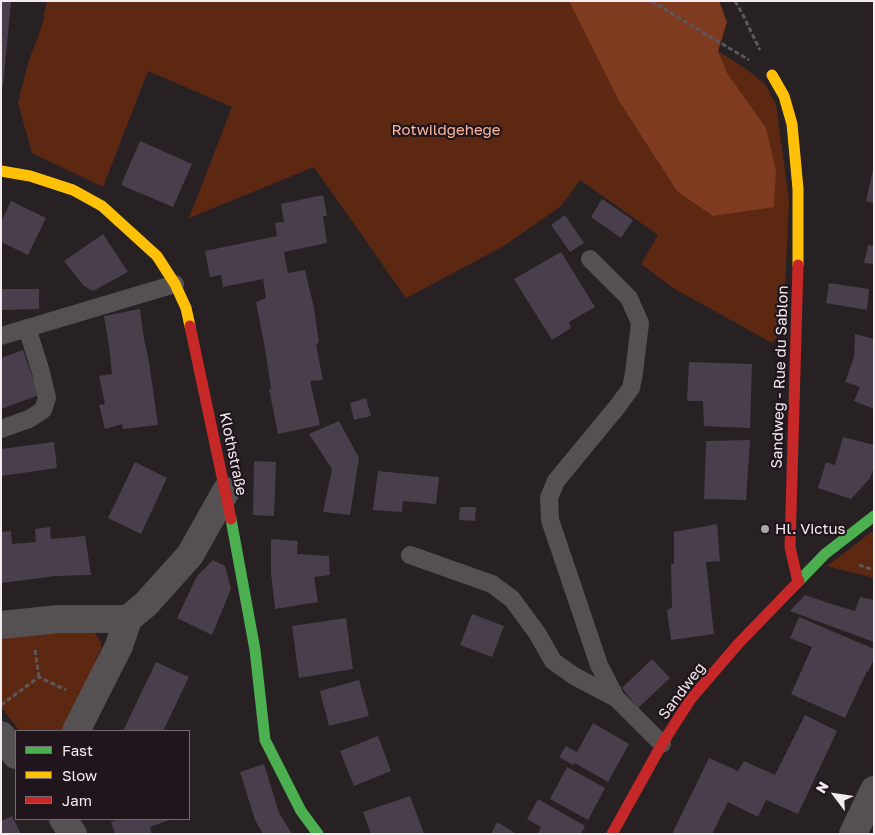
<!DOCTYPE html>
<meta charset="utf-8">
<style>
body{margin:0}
#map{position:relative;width:875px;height:835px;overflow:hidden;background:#272124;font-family:"Golos Text",sans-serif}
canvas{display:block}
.frame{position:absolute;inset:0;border:2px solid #f3ebef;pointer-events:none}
.legend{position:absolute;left:15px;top:730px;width:175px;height:90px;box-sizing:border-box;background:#20151c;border:1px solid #746b70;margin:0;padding:6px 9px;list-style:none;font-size:15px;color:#f3ebef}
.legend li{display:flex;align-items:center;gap:10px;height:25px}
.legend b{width:25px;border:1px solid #746b70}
.north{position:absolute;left:810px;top:770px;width:50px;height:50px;-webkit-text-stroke:4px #20151c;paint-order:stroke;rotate:301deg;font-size:14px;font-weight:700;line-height:20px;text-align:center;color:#f3ebef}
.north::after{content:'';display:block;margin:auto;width:18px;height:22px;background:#f3ebef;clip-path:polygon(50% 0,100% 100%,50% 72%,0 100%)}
</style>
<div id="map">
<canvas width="875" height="835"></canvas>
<div class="frame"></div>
<ul class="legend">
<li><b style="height:6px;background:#4caf50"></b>Fast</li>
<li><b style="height:6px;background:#ffc107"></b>Slow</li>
<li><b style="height:6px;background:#c62828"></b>Jam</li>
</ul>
<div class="north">N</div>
</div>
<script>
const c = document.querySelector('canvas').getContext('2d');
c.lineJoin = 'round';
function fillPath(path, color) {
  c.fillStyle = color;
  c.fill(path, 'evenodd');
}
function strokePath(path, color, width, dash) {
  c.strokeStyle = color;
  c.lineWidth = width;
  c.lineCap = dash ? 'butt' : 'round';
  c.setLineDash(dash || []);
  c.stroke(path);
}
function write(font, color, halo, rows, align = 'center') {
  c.font = font + ' "Golos Text",sans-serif';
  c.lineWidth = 4.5;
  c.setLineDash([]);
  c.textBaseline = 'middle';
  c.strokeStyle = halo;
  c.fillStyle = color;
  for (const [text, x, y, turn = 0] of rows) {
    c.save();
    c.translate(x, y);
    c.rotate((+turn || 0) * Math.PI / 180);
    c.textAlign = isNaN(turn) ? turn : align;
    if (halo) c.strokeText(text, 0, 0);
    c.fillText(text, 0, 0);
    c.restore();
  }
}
fillPath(new Path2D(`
 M47,1H634L718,51L746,69L765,84L776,104L789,201L783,331L772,343L673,288L641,264L658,235L580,180L561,206L504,246L406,298L314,167L189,218L232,107L148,71L103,187L32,153L18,103L28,63L42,26Z
 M874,530V578L827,566Z
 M80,630L94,632L101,642V648L82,694L64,731H20L1,707V638Z`), '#5d2812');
fillPath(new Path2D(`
 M569,1H719L727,22L718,51L727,73L766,128L776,170L774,207L713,216L677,191L619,101Z`), '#7e3b1f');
fillPath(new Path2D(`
 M1,1H11L3,86H1Z
 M140,141L192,164L173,207L121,185Z
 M873,170H874V203L866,201Z
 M323,195L327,216H323L327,243L284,252L288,273L305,270L314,308L319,342L316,345L323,380L310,381L320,425L278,434L269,389H271L266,354L256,302L266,298L263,279L223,287L221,275L210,277L205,251L277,236L275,223L284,222L281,204Z
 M602,199L633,220L621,238L591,217Z
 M11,201L46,218L28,255L1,242V222Z
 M565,215L584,243L570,252L551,225Z
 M103,234L128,272L93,291L84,286L64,261Z
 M868,245L874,246V264L864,263Z
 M561,252L595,307L569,322L571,328L552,340L514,279Z
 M829,283L869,289L867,310L826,303Z
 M1,289H39V309L1,310Z
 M140,309L144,339L150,366V369L158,425L123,429L122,424L105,429L99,405L105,404L99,376L112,374L109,346L104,316Z
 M855,334L874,339V409L854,401L860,387L845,382L854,357Z
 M23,350L39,395L1,409V358Z
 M689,362L752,364L750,428L704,426L703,401H687Z
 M366,398L371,416L354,420L350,403Z
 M339,421L359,458L350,515L323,512L332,469L309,434Z
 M843,437L874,445V468L870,478L851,499L818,488L826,462L835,465Z
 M750,440L746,500L704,499L706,441Z
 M54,442L57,468L1,476V449Z
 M254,461L276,462L274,516L253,515Z
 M135,462L167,478L141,534L108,518Z
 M378,471L439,477L436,504L403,501L402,512L373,510Z
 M460,507H476L475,521L459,520Z
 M717,524L720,561L706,562L714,634L671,640L667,611L672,607L671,564H674V532Z
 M50,527L51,539L85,536L91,575L56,576L1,583V532L11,531L12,544L26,543L36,542L35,529Z
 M271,539L298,541L297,554L329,556L330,575L314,577L318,602L275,609L271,573Z
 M213,560L225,566L231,589L212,635L177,618L197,576Z
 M805,595L828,603L855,611L860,597L874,600V642L790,611Z
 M472,614L504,626L492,657L460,645Z
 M799,617L874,649V659L868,672L867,671L845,718L791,694L812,647L790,638Z
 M346,618L353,669L299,678L292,626Z
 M652,659L670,678L638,708L622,688Z
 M156,662L189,677L163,731H123Z
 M359,680L369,716L329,726L320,691Z
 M805,715L837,731L798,814L766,800L758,817L728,802L712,834H672L709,758L738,771L744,761L775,775Z
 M593,723L629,744L608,782L575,763L573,765L559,757L566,746L577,752Z
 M378,736L391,771L354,786L340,751Z
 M264,764L279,813L292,834H263L255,820L240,772Z
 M567,767L605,788L588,820L550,799Z
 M410,796L424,834H371L363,812Z
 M538,799L585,826L581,834H538L541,827L527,819Z
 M12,816L21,834H1V821Z
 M119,819H169V820L150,827L152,834H115L111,822Z
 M497,822L517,834H491Z`), '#493e4c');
strokePath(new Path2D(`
 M651,1L749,60
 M735,1L742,13L760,50
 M859,565L874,570
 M35,650L39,677
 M1,705L39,677L66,690`), '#5c575a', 3, [5, 2.5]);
strokePath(new Path2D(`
 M590,259L629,298L640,323L634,373L631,388L617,407L556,481L549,498L550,520L599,665L616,698L662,744
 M1,336L175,284
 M1,429L29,419L43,410L47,398L41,372L27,328
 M410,555L492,584L512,599L537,633L553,661L574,676L616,698`), '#555153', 18);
strokePath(new Path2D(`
 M1,625L59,619H128
 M76,731L119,646L128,619L146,604L190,555L226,491
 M1,735L16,755
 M63,819L73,834
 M853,834L874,790`), '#555153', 28);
strokePath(new Path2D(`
 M231,519L255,650L265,740L301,811L318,834
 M799,581L825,554L874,516`), '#4caf50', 11);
strokePath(new Path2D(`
 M772,75L784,96L792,124L798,189V265
 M1,171L30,176L73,190L102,206L157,256L175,284L186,308L190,326`), '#ffc107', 11);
strokePath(new Path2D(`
 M798,265L790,547L798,582
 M190,326L231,519
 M612,834L662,744L690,700L738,644L799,581`), '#c62828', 11);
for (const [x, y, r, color] of [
 [765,529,5,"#aca4a8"]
]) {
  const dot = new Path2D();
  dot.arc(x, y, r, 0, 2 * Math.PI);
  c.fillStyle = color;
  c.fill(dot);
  strokePath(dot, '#20151c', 2);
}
write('15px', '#fab79d', '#20151c', [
 ["Rotwildgehege",446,130]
]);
write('15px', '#f3ebef', '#20151c', [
 ["Sandweg - Rue du Sablon",780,377,-88],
 ["Klothstraße",233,454,78],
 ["Sandweg",682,691,-53]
]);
write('15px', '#f3ebef', '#20151c', [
 ["Hl. Victus",775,529]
], 'left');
</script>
